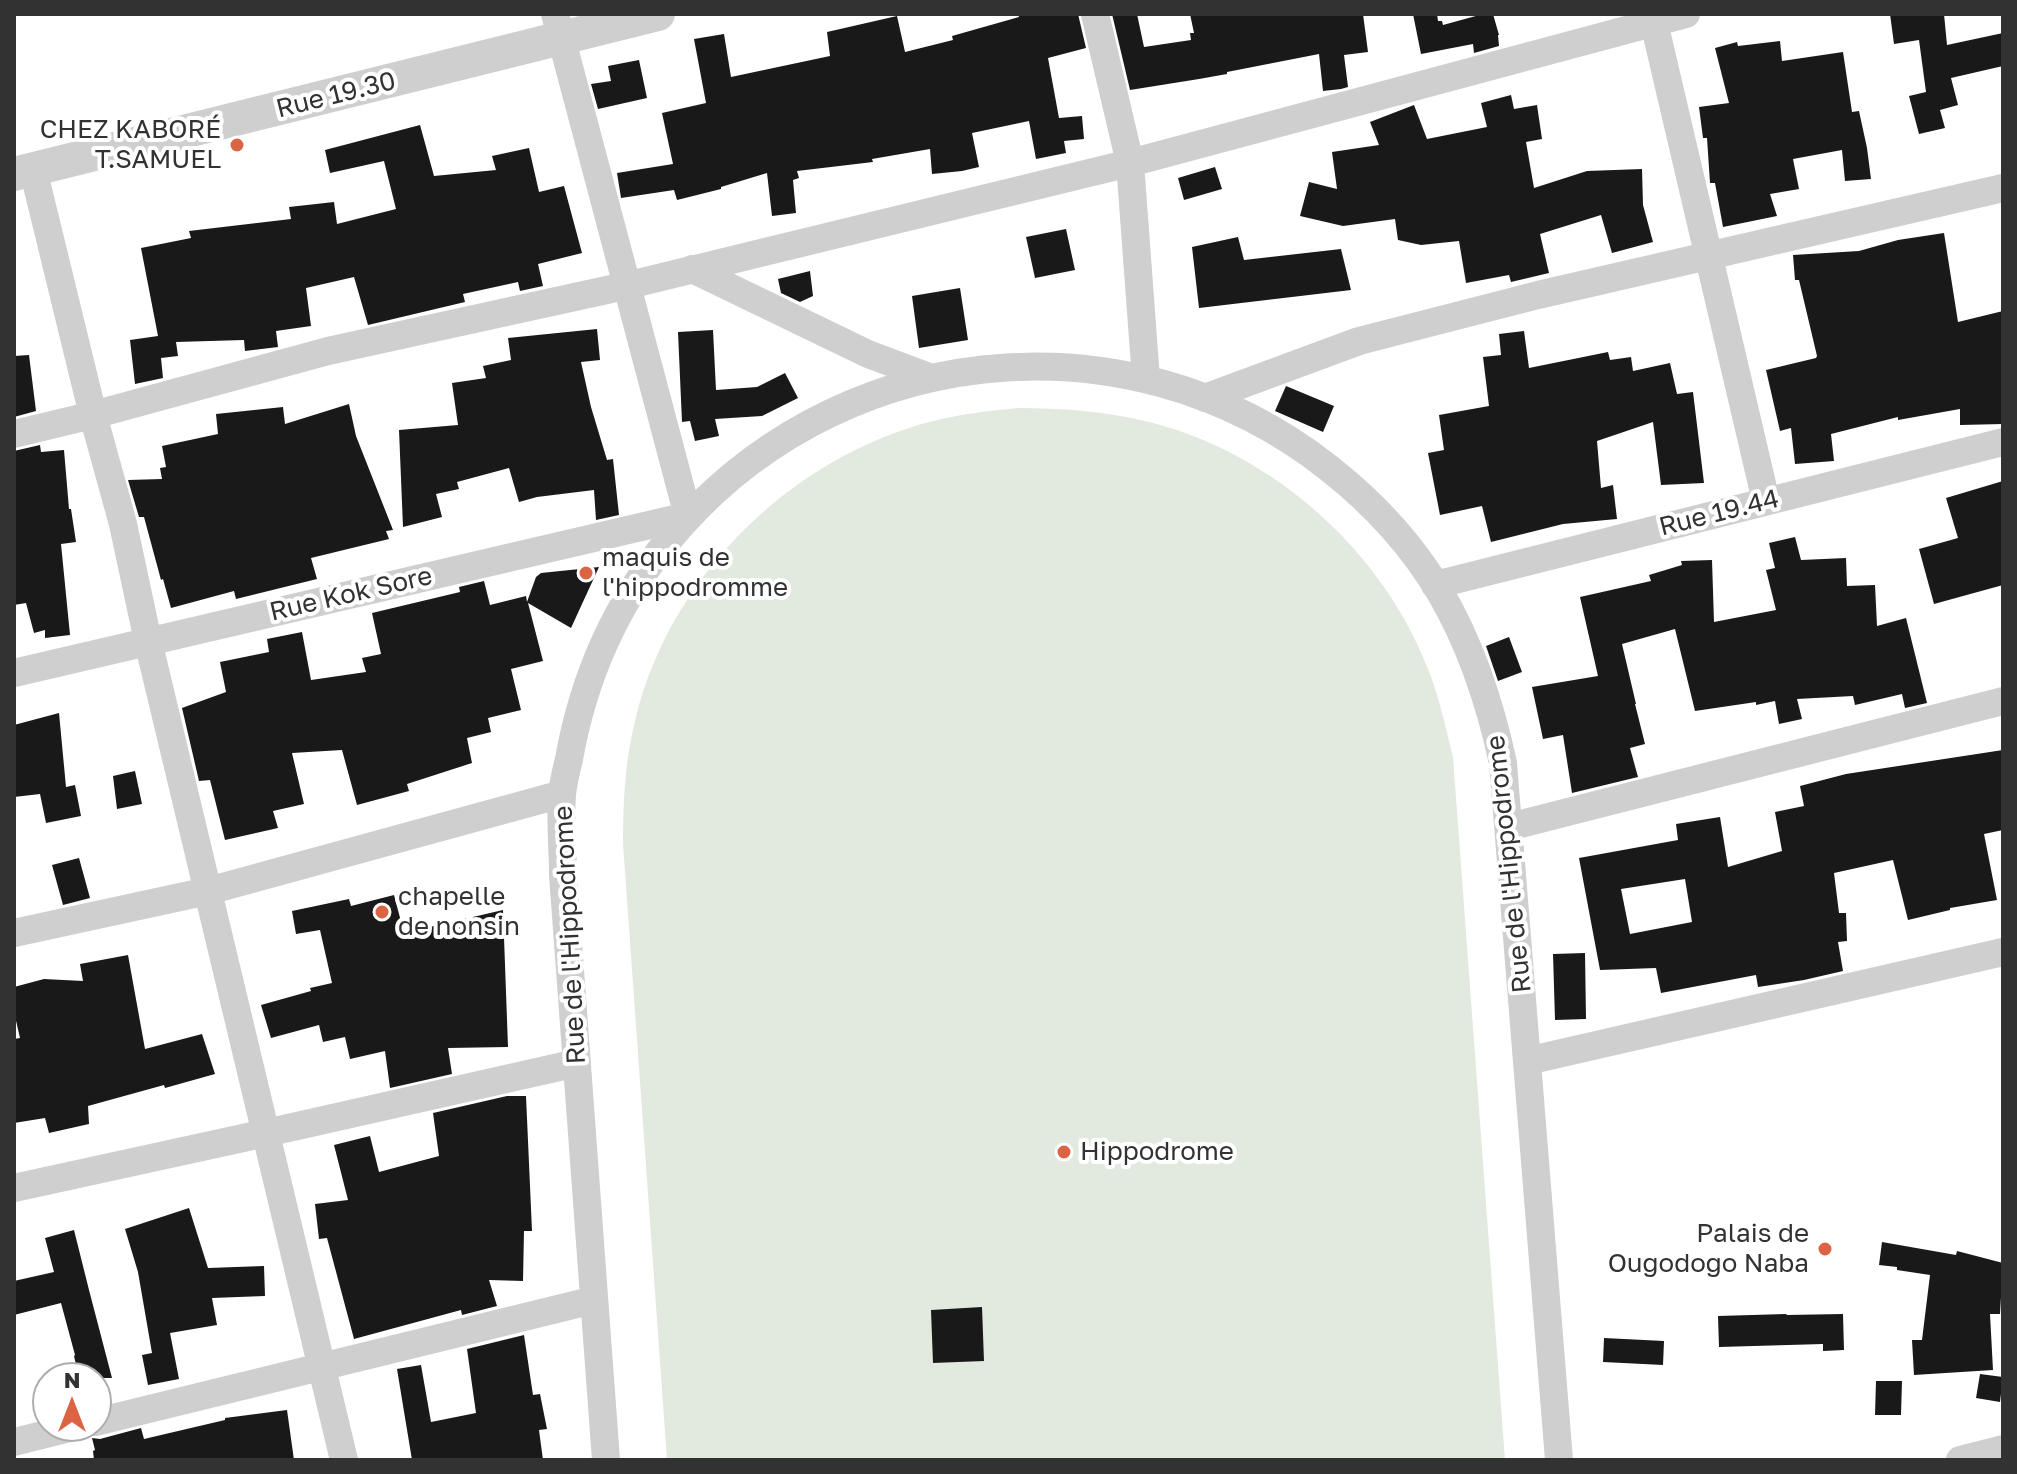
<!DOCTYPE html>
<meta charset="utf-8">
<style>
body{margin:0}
#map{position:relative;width:2017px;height:1474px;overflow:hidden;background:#fff;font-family:"Golos Text",sans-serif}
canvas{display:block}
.frame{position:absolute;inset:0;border:16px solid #323232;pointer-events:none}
.north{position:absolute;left:32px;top:1362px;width:80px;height:80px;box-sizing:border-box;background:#fff;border:2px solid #adadad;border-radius:50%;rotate:0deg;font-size:22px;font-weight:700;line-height:32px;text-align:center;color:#323232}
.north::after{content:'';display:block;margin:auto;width:28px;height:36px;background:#da6443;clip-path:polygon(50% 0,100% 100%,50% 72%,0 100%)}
</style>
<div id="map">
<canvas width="2017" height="1474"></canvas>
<div class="frame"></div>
<div class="north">N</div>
</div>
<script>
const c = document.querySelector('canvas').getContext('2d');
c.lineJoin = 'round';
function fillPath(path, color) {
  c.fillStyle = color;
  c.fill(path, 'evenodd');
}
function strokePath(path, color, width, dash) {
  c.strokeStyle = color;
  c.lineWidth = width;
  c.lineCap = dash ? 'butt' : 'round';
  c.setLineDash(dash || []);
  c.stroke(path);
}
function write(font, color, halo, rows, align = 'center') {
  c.font = font + ' "Golos Text",sans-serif';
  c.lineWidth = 8;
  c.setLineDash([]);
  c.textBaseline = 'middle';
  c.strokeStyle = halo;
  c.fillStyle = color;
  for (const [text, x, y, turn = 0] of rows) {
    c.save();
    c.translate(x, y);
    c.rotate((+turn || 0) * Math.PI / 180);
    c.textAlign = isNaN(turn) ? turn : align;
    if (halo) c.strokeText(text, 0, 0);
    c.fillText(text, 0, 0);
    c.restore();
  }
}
fillPath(new Path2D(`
 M1018,408C1061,408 1102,411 1145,421C1272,451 1385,552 1430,674C1440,701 1446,729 1453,757L1505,1460H667L623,844C623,801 625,759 636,717C671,575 792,457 933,421C961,414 989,411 1018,408Z`), '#e2eadf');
fillPath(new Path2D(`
 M1018,14H1078L1086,48L1048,58L1059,118L1082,116L1084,139L1064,141L1066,153L1036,159L1029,121L972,133L979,167L962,171L932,174L930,149L872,159L873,162L797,171L799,178L793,180L796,213L772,216L767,173L721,187V189L677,200L674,190L621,198L617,173L673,164L662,113L706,103L694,39L724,34L731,77L830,56L827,32L897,16L905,52L953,40L952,36L1019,17Z
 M1112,14H1137L1144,47L1191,40L1190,33H1194L1190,14H1363L1368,52L1344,55L1348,87L1341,89L1323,91L1319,54L1227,72V74L1199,79L1130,90Z
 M1413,14H1437L1438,21H1442L1443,25L1483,14H1493L1499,35H1498L1499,46L1474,53L1473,44L1421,54Z
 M1890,14H1944L1947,45L2003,33V66L1951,78L1958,105L1940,110L1945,128L1919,134L1909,96L1926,92L1919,40L1894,44Z
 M1780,41L1782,61L1843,52L1852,112L1859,111L1867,148L1871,179L1845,181L1842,150L1793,159L1799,189L1770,194L1777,216L1723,227L1715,183H1710L1707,138H1703L1699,107L1729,103L1715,48L1737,42L1738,46Z
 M639,60L647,98L598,109L591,84L611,81L608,66Z
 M1511,95L1514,109L1537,105L1542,139L1526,142L1534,188L1587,171L1642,169L1643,205L1653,242L1612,253L1601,215L1540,234L1549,273L1511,282L1509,275L1466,283L1459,241L1421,245L1398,240L1395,219L1343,226L1300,216L1309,182L1337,189L1332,152L1379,145L1370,122L1414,105L1427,139L1487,127L1481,103Z
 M420,125L434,176L496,170L492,156L529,148L539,192L564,186L582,253L538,264L543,286L520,291L518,282L463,294L465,302L368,325L354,277L306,288L311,326L276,331L278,347L245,351L244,340L176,342L178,356L161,358L163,378L135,384L130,340L158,336L141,248L191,238L189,231L291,219L289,207L334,202L337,224L396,209L384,161L330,173L325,150Z
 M1215,167L1222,189L1184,200L1178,178Z
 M1066,229L1075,270L1035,278L1026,237Z
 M1944,233L1958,322L2003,311V424L1960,425V409L1898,420V417L1831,434L1834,461L1795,464L1791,428L1780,431L1766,370L1816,358L1817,356L1799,280H1795L1793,255L1859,251L1898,240Z
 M1238,237L1244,260L1341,249L1351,290L1199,308L1192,247Z
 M810,271L813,296L800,302L781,293L778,279Z
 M960,288L968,340L919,348L912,296Z
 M597,329L600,360L581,362L591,407L607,460L613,459L619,515L596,520L594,490L537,497L519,502L509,468L457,482L459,489L436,494L442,517L403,527L399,430L458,425L452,383L486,378L483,366L511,360L508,338Z
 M713,330L716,390L757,387L785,373L798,398L762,416L715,419L719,436L695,441L690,421L682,422L678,332Z
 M1524,331L1529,368L1608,352L1610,360L1631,357L1633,371L1670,363L1677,394L1693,392L1704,483L1661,485L1653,422L1597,441L1601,488L1613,485L1617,519L1563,524L1491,542L1482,506L1440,515L1428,453L1444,450L1439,415L1489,406L1483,357L1501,355L1499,334Z
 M29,355L36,411L14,417V356Z
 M1286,386L1334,406L1323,432L1275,411Z
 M349,404L356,436L393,530L386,531L389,539L311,558L317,579L236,599L234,591L171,608L163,579L161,580L144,517H139L128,480L162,479L160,468L166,467L162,446L218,434L216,414L283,407L285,424Z
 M40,445L41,452L64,450L69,509H71L76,542L61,544L70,635L45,638V630L34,633L26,603L14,605V451Z
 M2003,481V585L1934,604L1919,549L1958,538L1946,498Z
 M1795,537L1801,560L1846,558L1847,586L1875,585L1877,626L1906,618L1927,703L1905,708L1902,694L1855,705L1853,696L1797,699L1802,719L1779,724L1775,701L1756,705V702L1695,711L1675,629L1622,644L1636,704H1635L1645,744L1630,748L1638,777L1572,793L1563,735L1543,739L1532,687L1598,676L1580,597L1651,581L1649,575L1682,565L1681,561L1712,560L1714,622L1776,610L1766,570L1775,568L1769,543Z
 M599,567L571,628L528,603L543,661L511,669L521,710L488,718L491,732L467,738L472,763L407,784L409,791L357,805L342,750L292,753L304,804L273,811L278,828L225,840L210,780L199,781L182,708L226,692L220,662L269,652L267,639L302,632L311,680L366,672L362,658L381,654L372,613L460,592L459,587L484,581L490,605L526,596L527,602L536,577L541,573Z
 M1509,637L1522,672L1498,681L1486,646Z
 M59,713L66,787L75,785L81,816L46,823L40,794L14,797V725Z
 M2003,750V830L1984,834L1997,900L1950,908V910L1908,920L1893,860L1834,873L1839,913H1846L1847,941L1838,942L1843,971L1804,980L1758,987L1756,975L1661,993L1656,968L1600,970L1579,858L1678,840L1676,824L1720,817L1728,867L1782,851L1775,812L1804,806L1800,786L1846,774ZM1685,879L1692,922L1630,934L1621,889Z
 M135,771L142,804L117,809L113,776Z
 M79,858L90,898L63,905L52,865Z
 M394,895L404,933L503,910L508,1047L448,1048L452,1074L390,1088L385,1051L350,1059L345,1037L323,1042L319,1025L271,1038L261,1005L311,991L310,988L332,983L320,930L296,934L292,911L349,899L351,906Z
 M1585,953L1586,1019L1555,1020L1553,954Z
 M128,955L145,1049L202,1034L215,1074L165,1088L164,1085L88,1106L89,1124L49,1133L45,1118L14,1123V1039L20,1038L14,1012V987L44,979L83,981L80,964Z
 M507,1096H526L532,1231H524L523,1281L489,1280L497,1306L462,1315L461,1310L354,1339L327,1238L319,1239L315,1204L348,1200L334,1145L370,1136L379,1172L439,1156L433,1113Z
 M189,1208L208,1268L264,1266L265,1296L212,1298L217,1325L170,1333L179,1379L148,1385L142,1355L152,1353L138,1272L125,1229Z
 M74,1230L89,1290L112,1378H79L74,1356L75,1355L61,1303L14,1315V1281L54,1272L45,1238Z
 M1882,1242L1956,1255L1957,1251L2003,1263L2000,1314H1990L1993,1370L1914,1375L1912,1340H1922L1930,1275L1897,1270V1267L1879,1265Z
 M982,1307L984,1361L933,1363L931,1310Z
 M1786,1314L1787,1315L1843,1314L1844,1350L1823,1351V1344L1719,1347L1718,1316Z
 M524,1335L533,1395L540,1394L547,1429L539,1430L543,1460H412L397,1369L421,1365L431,1422L476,1413L467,1349Z
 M1604,1338L1664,1341L1663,1365L1603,1362Z
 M1980,1374L2003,1377L2000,1402L1976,1398Z
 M1876,1381H1902L1901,1415H1875Z
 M287,1410L294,1460H94L93,1451L95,1450L92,1438L100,1439L141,1428L144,1439L225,1420V1418Z`), '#191919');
strokePath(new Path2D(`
 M1095,14L1130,163L1146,379
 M1652,14L1766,501
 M33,169L93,415L123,524L148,641L344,1460
 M692,269L868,354L932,378
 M1205,398L1359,341L1538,295L2003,188
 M14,434L93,415L328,351L625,286L1130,163L1686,14
 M1435,585L2003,442
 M14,673L688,516L555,14
 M1509,827L2003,701
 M14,933L208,891L562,794
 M1527,1061L2003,952
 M14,1188L266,1133L577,1063
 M96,1422L594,1300
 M14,1442L78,1426
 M606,1460L563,875C563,849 560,821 562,795C563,783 566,771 569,759C583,680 615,606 666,543C830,341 1126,307 1330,469C1373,503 1413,546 1441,594C1472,647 1490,703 1503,763L1559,1460
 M1960,1460L2003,1449`), '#cfcfcf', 28);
strokePath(new Path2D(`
 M14,174L658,14`), '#cfcfcf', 34);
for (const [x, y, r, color] of [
 [237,145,8,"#da6443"],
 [586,573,8,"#da6443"],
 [382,912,8,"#da6443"],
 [1064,1152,8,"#da6443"],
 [1825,1249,8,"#da6443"]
]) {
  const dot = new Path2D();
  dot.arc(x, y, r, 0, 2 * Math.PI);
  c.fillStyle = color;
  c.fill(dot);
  strokePath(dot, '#fff', 3);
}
write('26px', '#323232', '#fff', [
 ["Rue 19.30",336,95,-14],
 ["Rue 19.44",1719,513,-14],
 ["Rue Kok Sore",351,594,-13],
 ["Rue de l'Hippodrome",1509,864,-96],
 ["Rue de l'Hippodrome",570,935,-93]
]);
write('26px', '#323232', '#fff', [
 ["CHEZ KABORÉ",221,130,"right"],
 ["T.SAMUEL",221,160,"right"],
 ["maquis de",602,558],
 ["l'hippodromme",602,588],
 ["chapelle",398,897],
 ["de nonsin",398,927],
 ["Hippodrome",1080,1152],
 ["Palais de",1809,1234,"right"],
 ["Ougodogo Naba",1809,1264,"right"]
], 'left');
</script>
